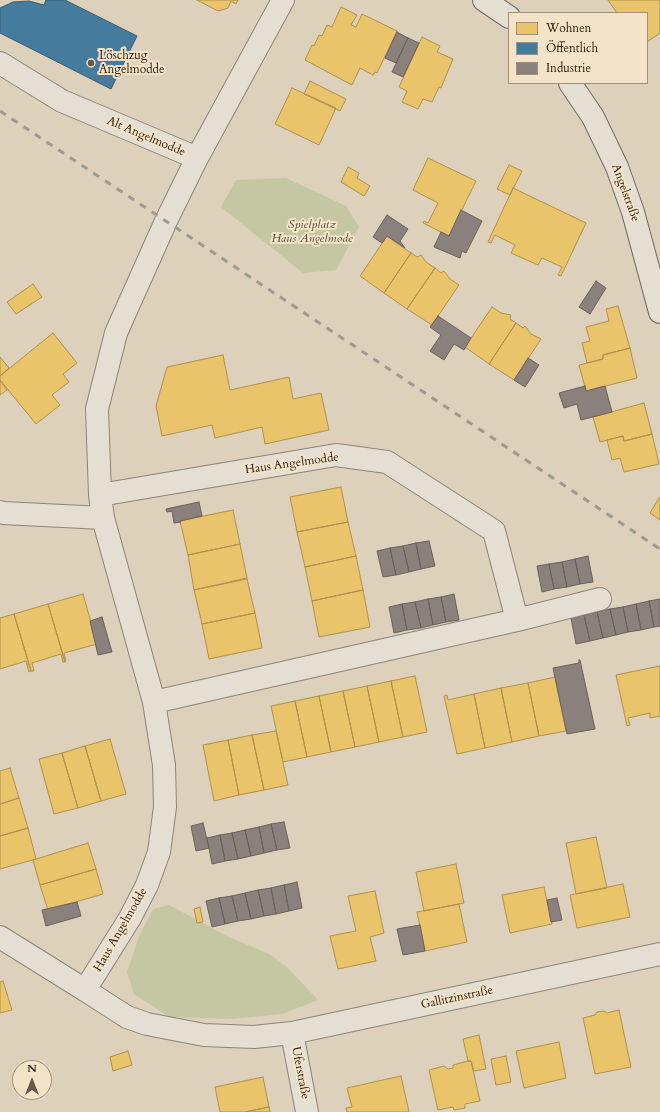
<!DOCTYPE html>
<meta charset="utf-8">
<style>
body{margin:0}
#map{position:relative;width:660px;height:1112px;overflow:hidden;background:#ddd1bb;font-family:Cardo,serif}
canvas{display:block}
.legend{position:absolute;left:508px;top:12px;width:140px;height:72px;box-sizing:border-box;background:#f3e4c9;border:1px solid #a1917c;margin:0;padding:5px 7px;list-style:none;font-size:12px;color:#271509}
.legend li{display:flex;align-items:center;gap:8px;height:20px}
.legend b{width:20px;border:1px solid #a1917c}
.north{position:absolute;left:12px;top:1060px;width:40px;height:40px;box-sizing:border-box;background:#f3e4c9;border:1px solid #a1917c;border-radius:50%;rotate:0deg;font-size:11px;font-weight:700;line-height:16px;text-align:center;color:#271509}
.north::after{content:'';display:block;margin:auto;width:14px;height:18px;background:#675747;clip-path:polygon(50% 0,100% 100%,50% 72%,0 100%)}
</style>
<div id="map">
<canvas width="660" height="1112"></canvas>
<ul class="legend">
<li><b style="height:11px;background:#e9c46a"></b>Wohnen</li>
<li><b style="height:11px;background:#457b9d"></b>Öffentlich</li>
<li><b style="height:11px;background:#8a817c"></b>Industrie</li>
</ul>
<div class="north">N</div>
</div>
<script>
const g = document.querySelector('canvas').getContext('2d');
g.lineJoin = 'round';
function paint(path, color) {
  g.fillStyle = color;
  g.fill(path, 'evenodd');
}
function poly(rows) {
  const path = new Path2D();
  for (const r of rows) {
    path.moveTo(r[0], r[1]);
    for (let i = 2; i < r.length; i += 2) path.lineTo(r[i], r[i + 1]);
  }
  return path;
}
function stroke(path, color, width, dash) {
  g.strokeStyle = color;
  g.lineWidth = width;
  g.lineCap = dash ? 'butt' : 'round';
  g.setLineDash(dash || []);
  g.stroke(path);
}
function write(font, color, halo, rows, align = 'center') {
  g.font = font + ' Cardo,serif';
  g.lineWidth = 4;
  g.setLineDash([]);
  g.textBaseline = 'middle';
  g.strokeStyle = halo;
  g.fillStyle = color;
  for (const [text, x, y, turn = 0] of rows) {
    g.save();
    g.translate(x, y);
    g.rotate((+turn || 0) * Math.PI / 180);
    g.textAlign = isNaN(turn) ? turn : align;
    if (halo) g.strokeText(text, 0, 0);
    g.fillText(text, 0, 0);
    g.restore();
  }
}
const green = poly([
 [286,178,346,206,359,227,336,270,303,273,221,207,236,180],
 [169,905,227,936,269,954,286,966,318,1000,282,1014,232,1019,169,1017,134,994,127,972,139,936,153,909]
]);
const homes = poly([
 [197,0,238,0,236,4,231,1,228,8,218,11,197,0],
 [608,0,660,0,660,33,647,42,647,13,617,13,608,0],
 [341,7,357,15,351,25,356,27,362,14,397,31,377,73,375,72,373,75,360,68,352,85,305,60,312,45,314,46,319,35,322,36,327,25,332,27,341,7],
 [422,37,440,46,437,52,453,59,441,88,439,87,432,102,423,99,418,109,402,102,407,91,399,87,422,37],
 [310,81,346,99,340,111,304,94,310,81],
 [292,88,336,108,319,145,275,124,292,88],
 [428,158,476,181,449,236,423,223,424,221,428,223,438,203,413,190,428,158],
 [509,165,522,171,510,195,497,189,509,165],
 [348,167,359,173,357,178,370,186,364,196,341,182,348,167],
 [513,188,586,223,561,276,558,275,562,267,542,258,538,265,511,253,515,245,495,235,491,243,488,242,513,188],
 [387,236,411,253,384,293,360,276,387,236],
 [411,253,417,257,421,255,426,262,435,268,407,309,384,293,411,253],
 [435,268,441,273,444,271,450,279,459,285,432,325,407,309,435,268],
 [33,284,42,297,16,314,7,302,33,284],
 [618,306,630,348,603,355,603,359,587,363,582,343,590,341,586,327,609,321,606,309,618,306],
 [492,307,501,313,511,315,510,319,516,323,489,364,465,347,492,307],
 [516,323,523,328,525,326,531,334,541,339,514,380,489,364,516,323],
 [53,333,77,363,63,374,69,382,52,395,60,405,36,424,0,380,0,376,53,333],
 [630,348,637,378,586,391,579,365,603,359,603,355,630,348],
 [223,355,230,390,289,377,293,399,321,393,329,430,265,444,262,427,215,438,212,425,162,436,156,406,167,367,223,355],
 [0,357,9,368,0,376,0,357],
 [0,380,7,390,0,395,0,380],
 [644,403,652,434,624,441,623,436,600,442,593,417,644,403],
 [652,434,659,464,624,472,620,458,612,460,607,440,623,436,624,441,652,434],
 [341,487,348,522,297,532,290,497,341,487],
 [659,498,660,498,660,520,650,513,659,498],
 [233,510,240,544,188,555,180,521,233,510],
 [348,522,356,556,305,567,297,532,348,522],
 [240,544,247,578,194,590,188,555,240,544],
 [356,556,363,590,312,601,305,567,356,556],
 [247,579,255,613,202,624,194,590,247,579],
 [363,590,370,627,319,637,312,601,363,590],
 [83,594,97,644,64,653,66,661,65,662,48,604,83,594],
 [48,604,65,662,63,662,61,654,32,663,34,671,31,671,14,614,48,604],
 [255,613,262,648,209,659,202,624,255,613],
 [14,614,31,671,29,672,26,661,0,669,0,618,14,614],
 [660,666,660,716,650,718,650,713,628,718,630,725,627,726,616,675,660,666],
 [415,676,427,732,403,737,391,681,415,676],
 [555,677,566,731,539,736,528,683,555,677],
 [391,681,403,737,379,742,367,686,391,681],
 [528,683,539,736,512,742,501,688,528,683],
 [367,686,379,742,355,747,343,691,367,686],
 [501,688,512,742,485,748,474,694,501,688],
 [343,691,355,747,331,752,319,696,343,691],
 [474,694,485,748,457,754,444,696,447,695,448,700,474,694],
 [319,696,331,752,307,757,295,701,319,696],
 [295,701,307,757,283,762,271,706,295,701],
 [276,731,288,785,264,790,252,735,276,731],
 [252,735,264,790,239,795,228,740,252,735],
 [110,739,126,794,101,801,85,746,110,739],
 [228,740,239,795,214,801,203,745,228,740],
 [85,746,101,801,78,808,62,753,85,746],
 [62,753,78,808,54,814,39,759,62,753],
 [10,768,19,798,0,804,0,771,10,768],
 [19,798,28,828,0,836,0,804,19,798],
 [28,828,36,859,0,869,0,836,28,828],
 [596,837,607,888,576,894,566,843,596,837],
 [88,843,96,869,40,885,33,860,88,843],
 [456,864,464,903,424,911,416,872,456,864],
 [96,869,103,894,48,910,40,885,96,869],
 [623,884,630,917,577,928,570,895,623,884],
 [544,887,552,924,510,933,502,895,544,887],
 [375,891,384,933,370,937,376,961,338,969,330,936,356,931,348,896,375,891],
 [459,904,467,942,425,951,417,912,459,904],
 [200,907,203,922,197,923,194,909,200,907],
 [3,981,12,1010,0,1013,0,982,3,981],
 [619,1010,631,1067,595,1074,583,1018,595,1015,597,1012,604,1011,607,1013,619,1010],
 [479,1035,486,1069,474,1071,471,1061,468,1061,463,1039,479,1035],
 [559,1042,566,1078,524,1088,516,1051,559,1042],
 [128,1051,132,1065,113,1071,110,1057,128,1051],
 [506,1056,511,1082,496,1085,491,1059,506,1056],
 [468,1061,471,1061,480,1101,465,1104,465,1108,454,1110,453,1107,438,1110,429,1070,444,1066,448,1069,453,1068,453,1065,468,1061],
 [401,1076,409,1112,347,1112,346,1108,352,1107,347,1088,401,1076],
 [263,1077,269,1107,245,1112,220,1112,215,1087,263,1077],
 [269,1107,270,1112,245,1112,269,1107]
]);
const public = poly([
 [46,0,65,0,137,36,111,89,0,33,0,8,13,2,29,1,44,5,46,0]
]);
const industry = poly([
 [397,32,408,38,396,63,385,58,397,32],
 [408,38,419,43,403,77,392,72,408,38],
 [461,210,482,221,466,253,462,251,460,258,434,247,441,232,449,236,461,210],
 [387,215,408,229,400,241,405,248,387,236,382,243,373,237,387,215],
 [596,281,606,288,590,314,579,307,596,281],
 [438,316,471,338,464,350,454,344,444,360,430,351,441,335,430,327,438,316],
 [528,358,539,365,525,387,514,380,528,358],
 [585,386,586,391,605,386,612,412,581,420,577,404,564,408,559,393,585,386],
 [199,502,202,516,180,521,181,522,174,523,172,511,167,512,166,509,199,502],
 [429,541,435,566,421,569,416,543,429,541],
 [416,543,421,569,409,572,403,546,416,543],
 [403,546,409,572,396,575,390,548,403,546],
 [390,548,396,575,383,577,377,551,390,548],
 [588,556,593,582,580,584,575,559,588,556],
 [575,559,580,584,567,587,562,562,575,559],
 [562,562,567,587,554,589,549,564,562,562],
 [549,564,554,589,542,592,537,566,549,564],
 [454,594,459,620,446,622,441,597,454,594],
 [441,597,446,622,433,625,428,599,441,597],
 [428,599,433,625,421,628,415,602,428,599],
 [660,599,660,626,654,627,649,601,660,599],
 [649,601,654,627,641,630,636,604,649,601],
 [415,602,421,628,407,630,402,604,415,602],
 [402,604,407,630,394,633,389,607,402,604],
 [636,604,641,630,628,632,623,607,636,604],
 [623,607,628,632,616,635,610,609,623,607],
 [610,609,616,635,603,638,597,612,610,609],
 [597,612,603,638,590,641,584,615,597,612],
 [584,615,590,641,576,644,571,618,584,615],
 [102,617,112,652,98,655,90,621,102,617],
 [579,660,580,660,595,729,567,734,553,668,579,663,579,660],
 [284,822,290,848,277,850,271,824,284,822],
 [203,823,209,848,196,851,191,826,203,823],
 [271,824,277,850,264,853,259,827,271,824],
 [259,827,264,853,251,856,245,830,259,827],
 [245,830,251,856,238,859,232,833,245,830],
 [232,833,238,859,225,861,220,835,232,833],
 [220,835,225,861,212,864,207,838,220,835],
 [297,882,302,908,289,911,284,885,297,882],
 [284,885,289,911,276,914,271,888,284,885],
 [271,888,276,914,264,916,258,890,271,888],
 [258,890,264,916,251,919,245,893,258,890],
 [245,893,251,919,238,921,232,896,245,893],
 [232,896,238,921,225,924,219,898,232,896],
 [219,898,225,924,212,927,206,901,219,898],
 [557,898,562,920,551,922,547,900,557,898],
 [77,902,81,916,46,926,42,910,77,902],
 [420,925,425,951,403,955,397,929,420,925]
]);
const street = poly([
 [0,63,62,101,197,158,283,0],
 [197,158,166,221,116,333,97,409,100,495,103,518,154,702,164,765,165,807,159,852,147,885,130,918,85,990,127,1017,147,1024,204,1035,254,1037,292,1033,660,954],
 [100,495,336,455,387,462,494,531,517,620,154,702],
 [0,512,3,513,103,518],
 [517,620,600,599],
 [0,937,85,990],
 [292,1033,307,1112]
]);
const secondary = poly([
 [484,0,509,17],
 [570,83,593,117,617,167,633,212,660,312]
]);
const rail = poly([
 [0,111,660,549]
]);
const markers = [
 [91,63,4,"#675747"]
];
const poiNames = [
 ["Löschzug",99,56],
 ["Angelmodde",99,70]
];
const streetNames = [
 ["Alt Angelmodde",146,137,23],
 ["Angelstraße",625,193,70],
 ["Haus Angelmodde",292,464,-8],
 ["Haus Angelmodde",121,930,-60],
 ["Gallitzinstraße",457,998,-12],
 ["Uferstraße",300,1073,79]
];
const parkNames = [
 ["Spielplatz",312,225],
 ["Haus Angelmode",312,239]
];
paint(green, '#c5c7a2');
paint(homes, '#e9c46a');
stroke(homes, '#af904d', 1);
paint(public, '#457b9d');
stroke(public, '#3c5c71', 1);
paint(industry, '#8a817c');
stroke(industry, '#6c615a', 1);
stroke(street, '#8d8476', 24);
stroke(secondary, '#736b5f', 24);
stroke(street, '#e4ded3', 22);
stroke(secondary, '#e4ded3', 22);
stroke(rail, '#a09990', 3, [7, 7]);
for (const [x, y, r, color] of markers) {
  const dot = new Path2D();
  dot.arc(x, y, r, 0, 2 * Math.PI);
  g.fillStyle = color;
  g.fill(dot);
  stroke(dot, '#f3e4c9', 1.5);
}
write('12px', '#271509', '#f3e4c9', poiNames, 'left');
write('12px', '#271509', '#f3e4c9', streetNames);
write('italic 12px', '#504831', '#f3e4c9', parkNames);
</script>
